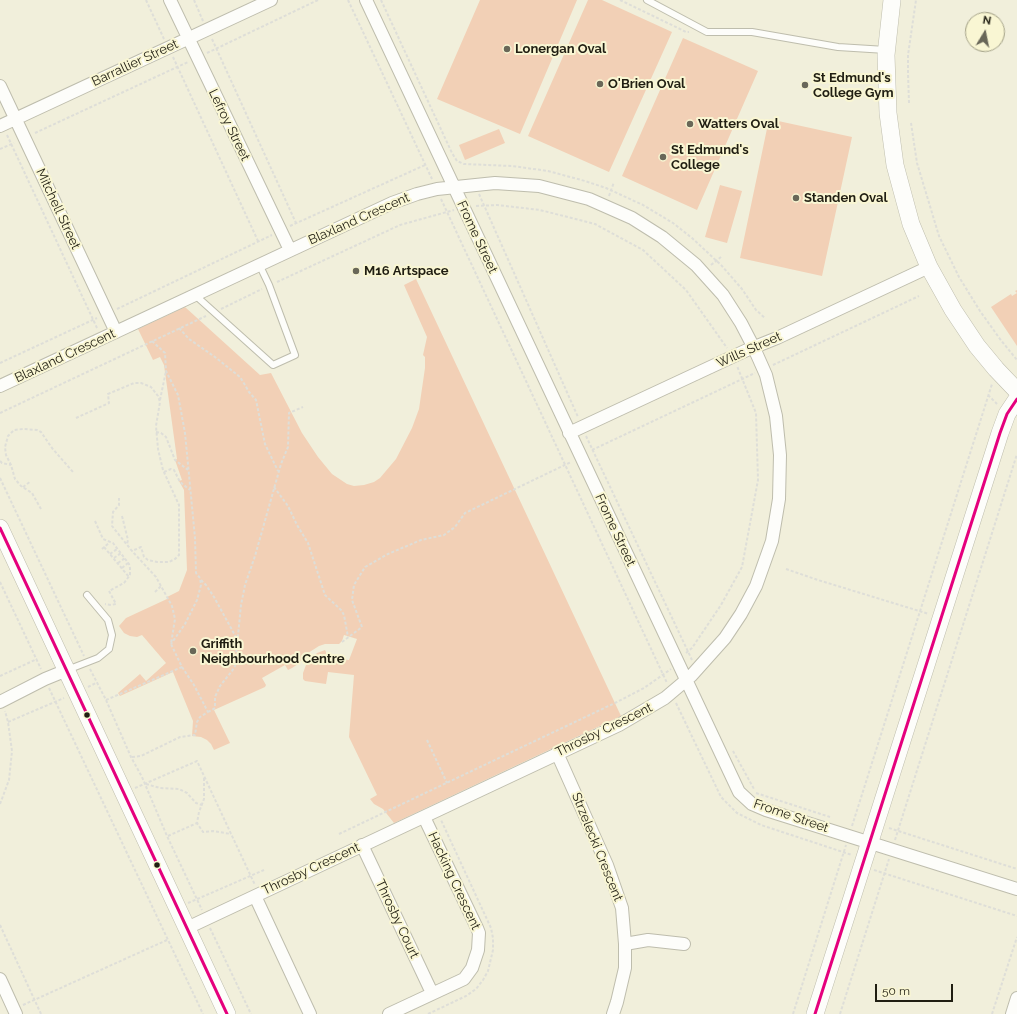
<!DOCTYPE html>
<style>
body{margin:0}
#map{position:relative;width:1017px;height:1014px;overflow:hidden;background:#f1efdb;font-family:Raleway,sans-serif}
canvas{display:block}
.north{position:absolute;left:965px;top:12px;width:40px;height:40px;box-sizing:border-box;background:#f9f6d3;border:1px solid #a2a086;border-radius:50%;rotate:10deg;font-size:11px;font-weight:700;line-height:16px;text-align:center;color:#201e12}
.north::after{content:'';display:block;margin:auto;width:14px;height:18px;background:#696758;clip-path:polygon(50% 0,100% 100%,50% 72%,0 100%)}
.scale{position:absolute;left:875px;top:984px;width:78px;height:18px;box-sizing:border-box;border:2px solid #201e12;border-top:0;padding-left:5px;font-size:12px;line-height:14px;white-space:nowrap;color:#201e12;-webkit-text-stroke:3px #f9f6d3;paint-order:stroke}
</style>
<div id="map">
<canvas width="1017" height="1014"></canvas>
<div class="north">N</div>
<div class="scale">50 m</div>
</div>
<script>
const g = document.querySelector('canvas').getContext('2d');
g.lineJoin = 'round';
function paint(path, color) {
  g.fillStyle = color;
  g.fill(path, 'evenodd');
}
function poly(rows) {
  const path = new Path2D();
  for (const r of rows) {
    path.moveTo(r[0], r[1]);
    for (let i = 2; i < r.length; i += 2) path.lineTo(r[i], r[i + 1]);
  }
  return path;
}
function stroke(path, color, width, dash) {
  g.strokeStyle = color;
  g.lineWidth = width;
  g.lineCap = dash ? 'butt' : 'round';
  g.setLineDash(dash || []);
  g.stroke(path);
}
function write(font, color, halo, rows, align = 'center') {
  g.font = font + ' Raleway,sans-serif';
  g.lineWidth = 4;
  g.setLineDash([]);
  g.textBaseline = 'middle';
  g.strokeStyle = halo;
  g.fillStyle = color;
  for (const [text, x, y, turn = 0] of rows) {
    g.save();
    g.translate(x, y);
    g.rotate((+turn || 0) * Math.PI / 180);
    g.textAlign = isNaN(turn) ? turn : align;
    if (halo) g.strokeText(text, 0, 0);
    g.fillText(text, 0, 0);
    g.restore();
  }
}
const green = poly([
 [480,0,577,0,520,134,437,99],
 [588,0,602,0,672,32,609,172,528,136],
 [683,38,758,71,697,210,622,176],
 [769,119,852,137,822,276,740,258],
 [499,129,505,143,465,160,459,145],
 [720,185,742,191,727,243,705,237],
 [416,279,621,716,394,823,383,809,374,804,370,799,377,795,349,737,354,675,328,672,326,684,305,681,303,679,303,673,306,665,317,653,325,650,326,652,326,657,349,660,357,639,344,635,342,641,339,644,325,644,319,646,308,653,298,664,292,668,288,670,285,665,262,678,266,685,265,687,214,710,230,743,214,750,211,744,207,740,201,737,192,736,193,721,173,672,120,696,118,693,140,674,146,681,166,663,142,635,137,637,130,636,124,633,119,626,126,618,167,599,167,597,179,591,187,570,184,490,179,481,182,480,175,460,177,459,164,365,160,357,153,360,138,329,185,307,260,375,271,373,302,433,318,457,332,474,347,484,354,486,364,485,374,482,380,478,396,459,412,428,419,409,425,368,425,357,423,355,427,337,404,285],
 [1017,290,1017,346,991,307,1011,294,1012,296,1017,293,1015,291]
]);
const path = poly([
 [146,0,164,39],
 [194,0,203,21],
 [348,0,432,179],
 [381,0,452,153,457,161,464,164,512,166,548,171,585,181,606,188,643,205,673,223,692,238,721,265,742,289,756,310,765,318],
 [620,0,678,28,686,32,689,32],
 [212,39,296,223],
 [207,53,318,0],
 [173,57,258,241],
 [909,103,908,73,908,55,916,0],
 [911,123,917,163,939,236,959,277,980,311,1000,339,1017,360],
 [35,133,188,62],
 [7,135,97,328],
 [0,149,14,143],
 [479,194,578,417],
 [609,196,614,182],
 [441,199,667,683],
 [476,206,497,205,540,210,595,224,643,250,686,290,727,348],
 [290,226,425,165],
 [711,265,721,257],
 [277,282,400,225,454,210],
 [117,309,272,235],
 [221,309,262,289],
 [179,328,189,339,215,357,240,377,245,385,249,392,256,400,265,444,278,471],
 [152,341,165,353,166,371,178,395,185,433,195,538,196,573,200,578,201,585,197,600,185,624,171,644],
 [0,363,97,318],
 [773,365,919,296],
 [988,395,997,404],
 [160,400,166,371],
 [0,413,206,316],
 [76,418,109,403,108,394,134,383,141,383,151,387,158,396,160,402,156,426,158,449,163,470,179,505,179,555,175,559,169,562,157,562,148,560,144,557,141,547,132,551],
 [156,432,161,433,166,437,175,460,188,470],
 [586,436,692,660],
 [592,450,755,373],
 [0,461,2,463,11,465],
 [164,472,171,469,174,470,180,482,190,490],
 [0,478,84,656],
 [23,487,31,481],
 [274,487,288,506,297,525,308,543,325,595,341,610,344,615,348,637],
 [41,509,32,493,21,486,15,479,11,465,6,455,5,447,8,436,14,430,23,429,37,430,41,432,52,448,73,472],
 [122,516,128,540,127,544],
 [95,521,103,539,113,543,129,564,130,568,130,575,124,583,109,591,116,604,111,605,105,604],
 [104,547,129,577],
 [102,549,110,542],
 [110,554,117,549],
 [114,558,121,553],
 [118,563,125,558],
 [122,568,128,563],
 [786,569,818,580,929,614],
 [201,580,206,585,214,597,237,639],
 [0,582,41,669],
 [155,592,161,586],
 [342,642,362,627,352,600,354,585,365,567,388,554,421,540,444,535,455,527,465,513,571,462],
 [686,653,692,648,721,605,742,567,758,480,756,413,737,366],
 [90,669,106,700,131,757,142,777,167,836,202,910],
 [0,676,37,659],
 [88,687,96,683],
 [49,688,203,1014],
 [106,700,182,667,171,644,175,619,172,606,156,577,132,551,112,526,113,512,119,505,119,498],
 [676,703,721,797,737,813,761,825,852,855],
 [208,712,215,708,215,697,220,686,232,671,235,666,241,605,245,585,255,556,281,464,288,447,289,413,303,407],
 [8,722,64,698],
 [427,740,447,783],
 [733,751,754,789],
 [132,757,141,756,180,737,195,735,197,722,200,717,208,712,194,685,182,667],
 [204,778,204,799,199,812,197,823,203,832,213,831,231,834],
 [146,784,160,788,179,789,187,793,196,803,202,805],
 [135,788,197,761,255,885],
 [756,793,830,817],
 [0,804,9,780,12,751,8,722,5,711],
 [852,826,992,384],
 [889,828,1017,869],
 [339,834,617,702,644,688,671,669],
 [168,836,197,823],
 [895,840,1017,454],
 [874,870,1017,916],
 [188,903,264,870],
 [0,925,41,1014],
 [210,928,251,1014],
 [23,1005,167,940],
 [428,1014,466,996,476,989,483,980,488,971,493,950,493,938,491,928,441,820],
 [793,1014,846,845],
 [840,1014,889,859],
 [992,1014,1017,937]
]);
const lane = poly([
 [647,0,707,32,752,32,838,47,886,50],
 [195,295,273,365,295,355,269,285,259,264],
 [67,670,98,658,109,649,112,635,108,620,87,595]
]);
const street = poly([
 [170,0,290,250],
 [366,0,739,792,752,804,766,810,1017,889],
 [0,86,116,332],
 [0,126,271,0],
 [0,386,392,203,417,194,437,189,495,183,539,186,589,199,632,218,662,237,696,265,723,295,741,323,754,348,766,375,776,416,780,455,779,499,772,541,756,586,741,614,725,638,691,676,665,698,619,725,187,928],
 [569,433,747,350,777,338,929,267],
 [0,702,45,679,67,670],
 [557,753,607,865,622,908,625,944,625,968,617,1002,613,1014],
 [362,845,432,993],
 [255,896,310,1014],
 [625,944,648,940,684,944],
 [0,979,16,1014],
 [389,1014,464,979,472,968,478,950,479,933,477,928,424,817],
 [1012,1014,1017,998]
]);
const secondary = poly([
 [892,0,886,55,888,113,895,165,911,224,929,267,953,310,977,346,996,369,1017,391],
 [0,528,227,1014],
 [815,1014,1000,433,1007,414,1017,399]
]);
const bus1 = poly([
 [0,528,227,1014],
 [815,1014,1000,433,1007,414,1017,399]
]);
const markers = [
 [507,49,4,"#696758"],
 [600,84,4,"#696758"],
 [805,85,4,"#696758"],
 [690,124,4,"#696758"],
 [663,157,4,"#696758"],
 [796,198,4,"#696758"],
 [356,271,4,"#696758"],
 [193,651,4,"#696758"],
 [87,715,3.5,"#201e12"],
 [157,865,3.5,"#201e12"]
];
const poiNames = [
 ["Lonergan Oval",515,49],
 ["St Edmund's",813,78],
 ["College Gym",813,93],
 ["O'Brien Oval",608,84],
 ["Watters Oval",698,124],
 ["St Edmund's",671,150],
 ["College",671,165],
 ["Standen Oval",804,198],
 ["M16 Artspace",364,271],
 ["Griffith",201,644],
 ["Neighbourhood Centre",201,659]
];
const streetNames = [
 ["Barrallier Street",135,63,-25],
 ["Lefroy Street",229,125,64],
 ["Mitchell Street",58,209,65],
 ["Blaxland Crescent",359,219,-24],
 ["Frome Street",477,237,65],
 ["Wills Street",749,350,-24],
 ["Blaxland Crescent",65,356,-25],
 ["Frome Street",615,530,65],
 ["Throsby Crescent",604,730,-26],
 ["Frome Street",791,816,19],
 ["Strzelecki Crescent",597,847,68],
 ["Throsby Crescent",311,869,-25],
 ["Hacking Crescent",454,881,65],
 ["Throsby Court",397,919,65]
];
paint(green, '#f2d0b6');
stroke(lane, '#bebdad', 8);
stroke(street, '#bebdad', 14);
stroke(secondary, '#bebdad', 18);
stroke(path, '#deded8', 2, [3, 2]);
stroke(lane, '#fdfdfa', 6);
stroke(street, '#fdfdfa', 12);
stroke(secondary, '#fdfdfa', 17);
stroke(bus1, '#e5007d', 3);
for (const [x, y, r, color] of markers) {
  const dot = new Path2D();
  dot.arc(x, y, r, 0, 2 * Math.PI);
  g.fillStyle = color;
  g.fill(dot);
  stroke(dot, '#f9f6d3', 1.5);
}
write('bold 13px', '#201e12', '#f9f6d3', poiNames, 'left');
write('13px', '#201e12', '#f9f6d3', streetNames);
</script>
